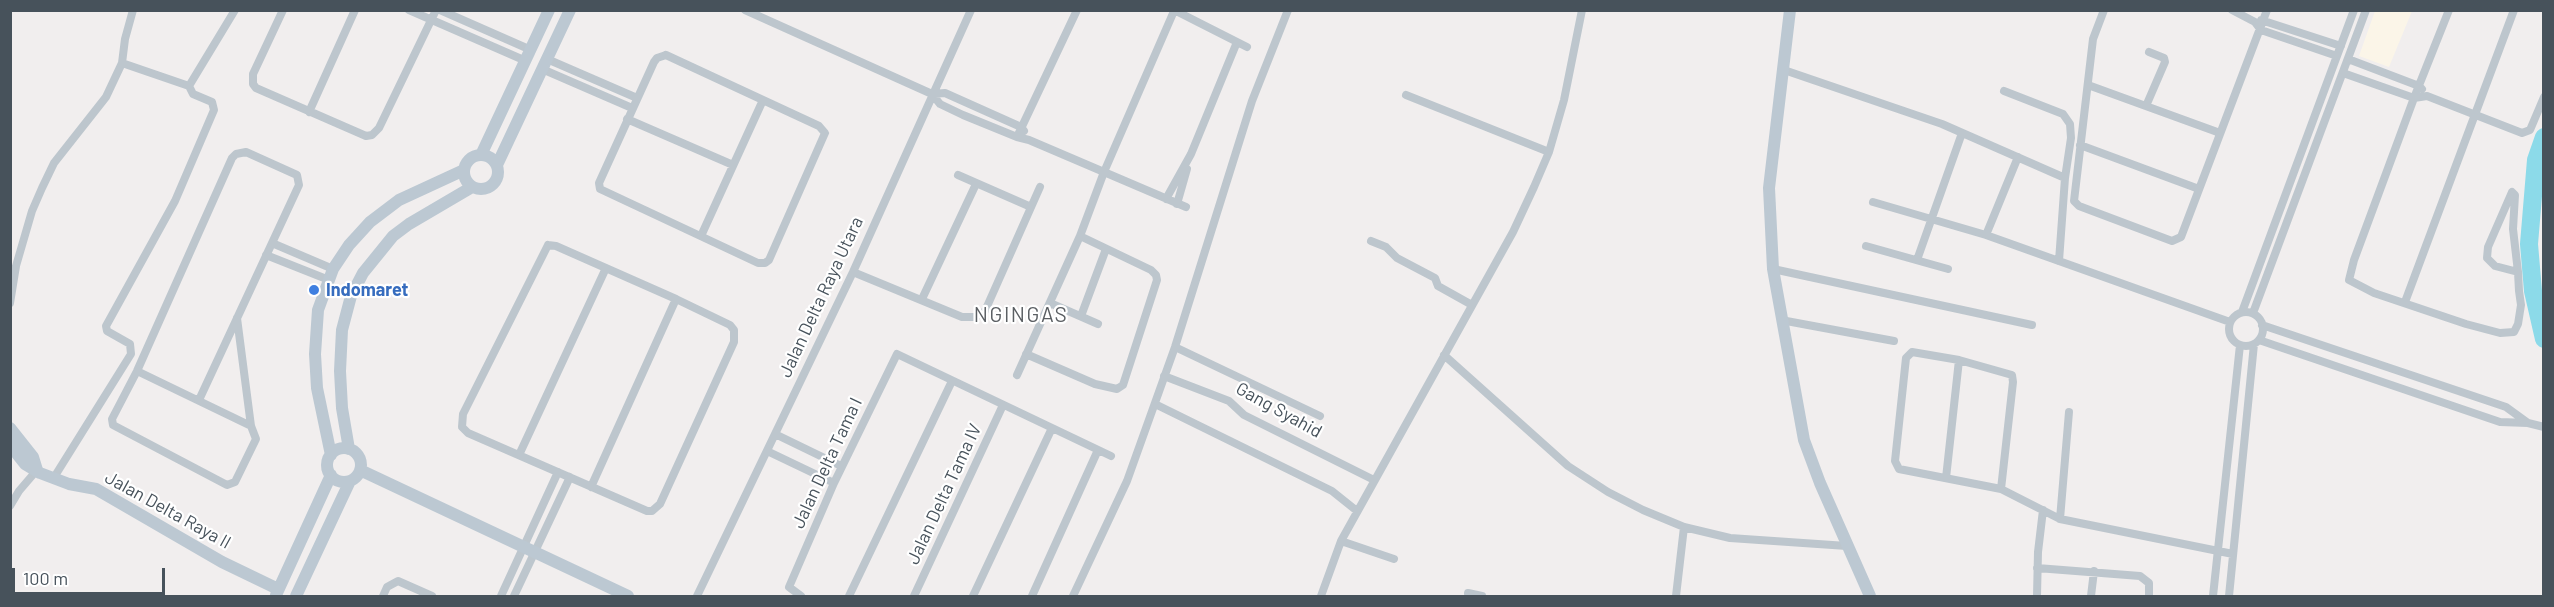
<!DOCTYPE html>
<style>
body{margin:0}
#map{position:relative;width:2554px;height:607px;overflow:hidden;background:#f1eeee;font-family:Barlow,sans-serif}
canvas{display:block}
.frame{position:absolute;inset:0;border:12px solid #47525b;pointer-events:none}
.scale{position:absolute;left:12px;top:568px;width:153px;height:27px;box-sizing:border-box;border:3px solid #47525b;border-top:0;padding-left:8px;font-size:18px;line-height:21px;white-space:nowrap;color:#47525b;-webkit-text-stroke:4px #fff;paint-order:stroke}
</style>
<div id="map">
<canvas width="2554" height="607"></canvas>
<div class="frame"></div>
<div class="scale">100 m</div>
</div>
<script>
const g = document.querySelector('canvas').getContext('2d');
g.lineJoin = 'round';
function paint(path, color) {
  g.fillStyle = color;
  g.fill(path, 'evenodd');
}
function poly(rows) {
  const path = new Path2D();
  for (const r of rows) {
    if (r.length === 3) {
      path.moveTo(r[0] + r[2], r[1]);
      path.arc(r[0], r[1], r[2], 0, 2 * Math.PI);
      continue;
    }
    path.moveTo(r[0], r[1]);
    for (let i = 2; i < r.length; i += 2) path.lineTo(r[i], r[i + 1]);
  }
  return path;
}
function stroke(path, color, width, dash) {
  g.strokeStyle = color;
  g.lineWidth = width;
  g.lineCap = dash ? 'butt' : 'round';
  g.setLineDash(dash || []);
  g.stroke(path);
}
function write(font, color, halo, rows, align = 'center') {
  g.font = font + ' Barlow,sans-serif';
  g.lineWidth = 4.5;
  g.setLineDash([]);
  g.textBaseline = 'middle';
  g.strokeStyle = halo;
  g.fillStyle = color;
  for (const [text, x, y, turn = 0] of rows) {
    g.save();
    g.translate(x, y);
    g.rotate((+turn || 0) * Math.PI / 180);
    g.textAlign = isNaN(turn) ? turn : align;
    if (halo) g.strokeText(text, 0, 0);
    g.fillText(text, 0, 0);
    g.restore();
  }
}
const commercial = poly([
 [2375,11,2412,11,2389,67,2359,56]
]);
const river = poly([
 [2544,137,2536,160,2529,244,2533,291,2544,339]
]);
const street = poly([
 [283,10,253,74,253,84,256,88,366,136,372,135,379,128,436,10],
 [409,10,526,61],
 [440,10,531,50],
 [745,10,932,94,940,104,963,115,1017,137,1029,140,1186,207],
 [1174,10,1247,47],
 [2104,10,2093,39,2074,201,2079,206,2172,241,2181,237,2267,10],
 [2232,10,2255,22,2261,30,2337,56],
 [2449,10,2414,98,2354,260,2349,280,2374,293,2466,324,2500,333,2514,332,2518,324,2521,305,2519,291,2518,272,2513,229,2515,195,2512,192,2488,247,2487,258,2495,266,2518,272],
 [2261,20,2341,46],
 [666,55,819,126,825,133,769,260,765,263,758,263,600,189,599,183,654,62,657,58,666,55],
 [547,59,637,98],
 [2348,59,2419,86,2422,89],
 [122,63,189,86],
 [542,69,632,108],
 [1784,70,1942,124,2065,178],
 [2343,73,2414,98,2427,96,2522,133,2530,130,2544,97],
 [2088,85,2220,133],
 [2004,91,2063,114,2070,124,2071,138,2065,178,2059,261],
 [932,94,945,93,1021,127,1024,131],
 [1406,95,1549,152],
 [2146,106,2165,62,2164,58,2149,52],
 [309,112,355,10],
 [627,119,733,165],
 [1017,137,1077,10],
 [2080,145,2199,189],
 [958,175,1031,207],
 [1166,199,1191,154,1237,42],
 [1873,202,1986,235,2230,322],
 [1177,204,1187,169],
 [1986,235,2018,157],
 [701,236,763,100],
 [1371,241,1386,247,1397,258,1435,278,1438,286,1472,305],
 [272,243,333,269],
 [548,245,556,246,676,299,730,325,734,330,734,342,660,504,652,511,647,511,468,433,462,427,463,414,548,245],
 [1866,246,1948,269],
 [266,255,329,280],
 [1917,260,1962,133],
 [1773,269,2032,325],
 [853,272,962,317,976,317,985,311,1040,187],
 [922,299,976,184],
 [2405,302,2514,10],
 [10,303,16,266,32,211,42,188,54,163,106,97,122,63,125,39,133,10],
 [1050,303,1098,324],
 [2246,329,17],
 [2242,312,2354,10],
 [2253,313,2366,10],
 [1081,316,1106,249],
 [1781,320,1894,341],
 [2262,325,2506,407,2528,423],
 [2259,340,2500,422,2528,423,2544,427],
 [1175,347,1320,416],
 [1026,354,1095,384,1117,389,1123,385,1157,280,1156,275,1151,270,1080,236],
 [1444,355,1568,466,1608,492,1643,510,1684,527,1730,538,1847,546],
 [137,371,251,426],
 [1017,375,1080,236,1104,172,1174,11],
 [1164,376,1229,401,1244,415,1374,480],
 [199,400,299,185,297,175,246,152,236,154,232,158,137,371,112,419,113,425,227,485,235,482,256,439,251,426,237,318],
 [1155,404,1332,491,1357,511],
 [775,434,841,466],
 [767,451,834,483],
 [519,455,606,268],
 [1946,478,1959,360],
 [53,479,131,354,130,344,107,331,106,326,175,201,214,110,212,102,193,94,189,86,235,10],
 [591,487,676,299],
 [2001,489,2013,382,2012,375,1959,360,1912,352,1906,358,1895,461,1899,469,2001,489,2060,519,2233,554],
 [10,506,19,491,37,470],
 [2060,519,2069,412],
 [1341,541,1394,559],
 [2037,568,2140,576,2149,583,2149,596],
 [1468,593,1482,596],
 [383,596,387,587,398,581,432,596],
 [501,596,558,472],
 [514,596,570,477],
 [697,596,853,272,971,10],
 [801,596,789,587,834,483,897,354,1111,456],
 [849,596,952,381],
 [914,596,1003,405],
 [973,596,1052,428],
 [1032,596,1098,450],
 [1073,596,1127,481,1175,347,1252,101,1288,10],
 [1321,596,1341,541,1513,232,1534,187,1549,152,1564,100,1582,10],
 [1676,596,1684,527],
 [2037,596,2038,552,2043,510],
 [2091,596,2094,571],
 [2213,596,2240,345],
 [2229,596,2254,344]
]);
const secondary = poly([
 [1790,10,1769,188,1773,269,1804,440,1820,483,1870,596],
 [481,172,17],
 [481,155,549,10],
 [497,165,570,10],
 [10,428,33,457,37,470],
 [10,445,25,464,40,473,69,484,96,489,222,562,278,589],
 [344,465,17],
 [349,449,342,408,340,371,342,330,351,296,363,273,393,236,409,224,472,187],
 [331,455,317,388,315,354,318,310,333,269,349,245,370,222,399,200,464,170],
 [360,470,628,596],
 [276,595,331,475],
 [296,596,350,481]
]);
const markers = [
 [314,290,6,"#3f7fe0"]
];
const shopNames = [
 ["Indomaret",326,290]
];
const streetNames = [
 ["Jalan Delta Raya Utara",821,297,-65],
 ["Gang Syahid",1279,410,29],
 ["Jalan Delta Tama I",827,463,-65],
 ["Jalan Delta Tama IV",944,494,-65],
 ["Jalan Delta Raya II",168,510,29]
];
const quarterNames = [
 ["NGINGAS",1021,315]
];
paint(commercial, '#fbf5e8');
stroke(river, '#8cdae9', 18);
stroke(street, '#bdc6cd', 8);
stroke(secondary, '#bcc8d2', 12);
for (const [x, y, r, color] of markers) {
  const dot = new Path2D();
  dot.arc(x, y, r, 0, 2 * Math.PI);
  g.fillStyle = color;
  g.fill(dot);
  stroke(dot, '#fff', 2);
}
write('bold 18px', '#366cbe', '#fff', shopNames, 'left');
write('18px', '#47525b', '#fff', streetNames);
g.letterSpacing = '1.5px';
write('21px', '#5b5f63', '#fff', quarterNames);
g.letterSpacing = '0px';
</script>
